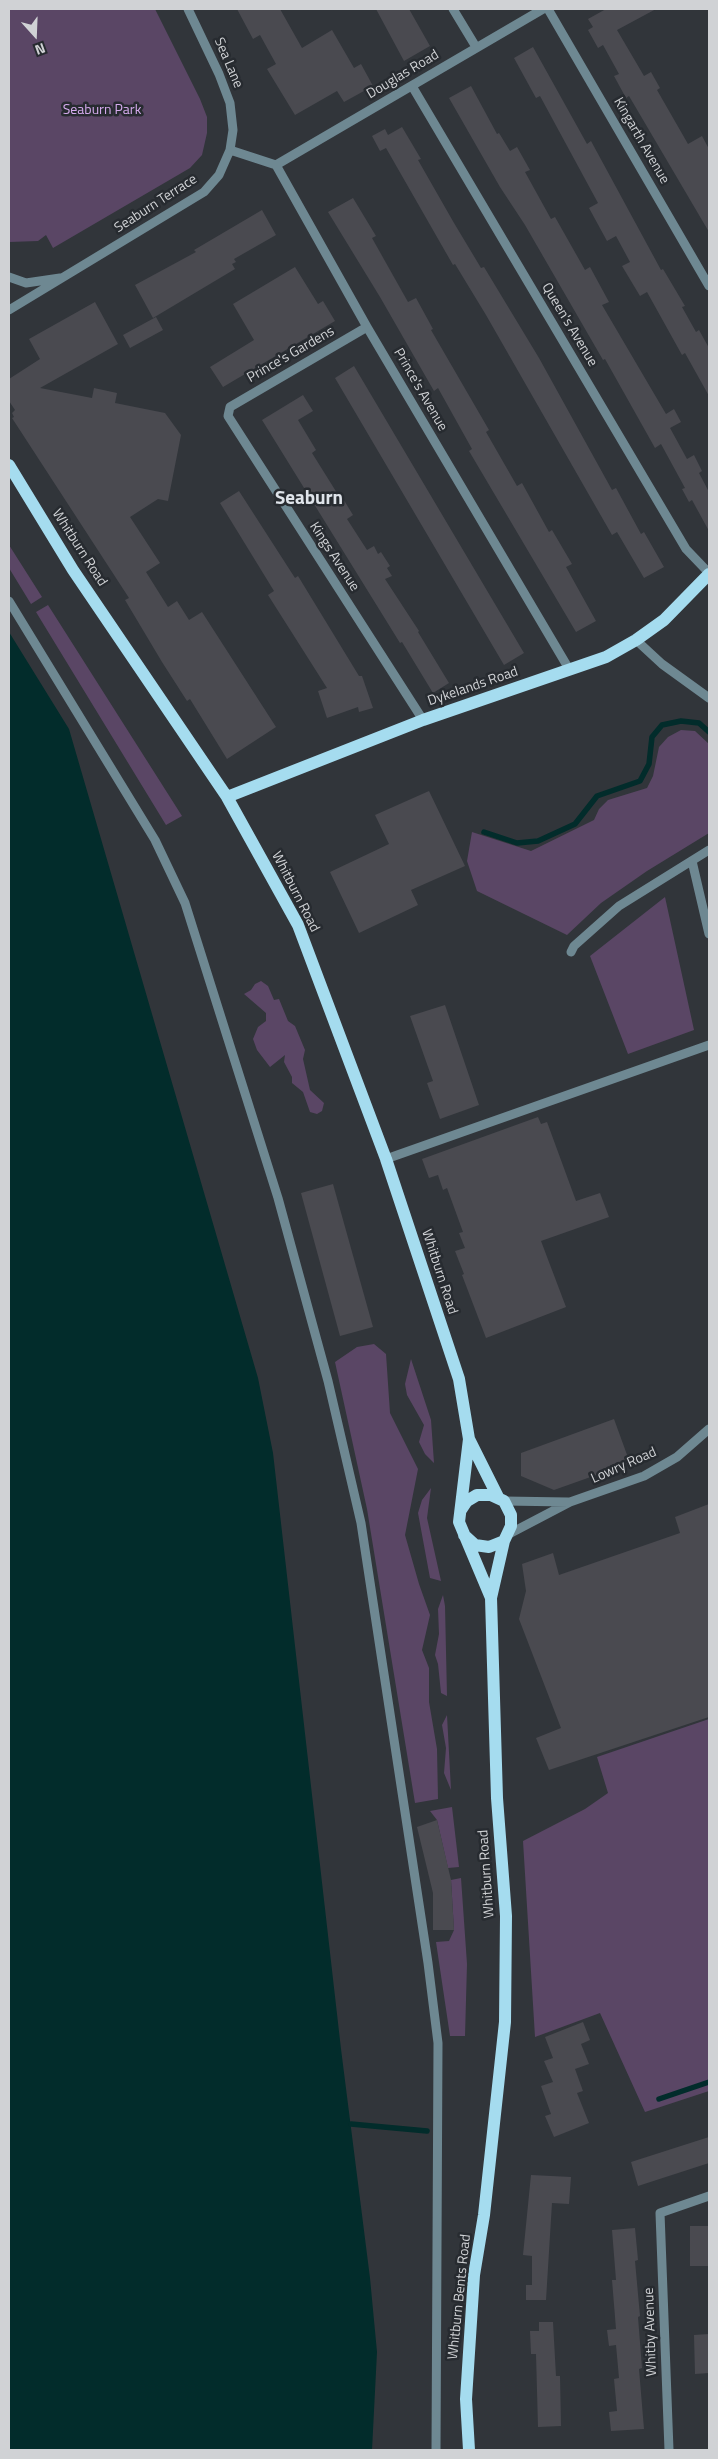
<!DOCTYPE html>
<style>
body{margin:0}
#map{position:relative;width:718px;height:2459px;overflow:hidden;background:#31353a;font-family:"Titillium Web",sans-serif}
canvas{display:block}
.frame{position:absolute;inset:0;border:10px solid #d0d2d5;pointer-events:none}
.north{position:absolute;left:10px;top:10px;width:50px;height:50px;-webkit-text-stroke:4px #272b30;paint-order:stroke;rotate:160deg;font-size:14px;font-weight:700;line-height:20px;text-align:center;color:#d0d2d5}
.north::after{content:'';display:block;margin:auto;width:18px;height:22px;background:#d0d2d5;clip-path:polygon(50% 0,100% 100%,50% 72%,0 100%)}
</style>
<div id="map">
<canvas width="718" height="2459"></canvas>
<div class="frame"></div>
<div class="north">N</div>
</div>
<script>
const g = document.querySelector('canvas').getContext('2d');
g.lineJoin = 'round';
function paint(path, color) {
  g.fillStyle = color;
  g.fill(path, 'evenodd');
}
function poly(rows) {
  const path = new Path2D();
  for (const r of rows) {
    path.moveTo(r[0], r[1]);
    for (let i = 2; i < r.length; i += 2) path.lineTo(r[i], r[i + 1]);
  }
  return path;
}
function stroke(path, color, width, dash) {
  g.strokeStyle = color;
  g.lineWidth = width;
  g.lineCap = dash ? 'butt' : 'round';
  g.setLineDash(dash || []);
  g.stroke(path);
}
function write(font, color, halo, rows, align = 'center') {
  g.font = font + ' "Titillium Web",sans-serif';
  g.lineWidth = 5;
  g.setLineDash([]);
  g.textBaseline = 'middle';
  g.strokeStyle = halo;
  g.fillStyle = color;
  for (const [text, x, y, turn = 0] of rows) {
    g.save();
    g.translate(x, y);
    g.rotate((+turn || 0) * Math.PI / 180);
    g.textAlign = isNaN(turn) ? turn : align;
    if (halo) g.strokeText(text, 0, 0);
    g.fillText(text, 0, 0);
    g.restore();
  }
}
const green = poly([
 [9,9,155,9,200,99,207,117,207,133,202,155,190,168,53,248,46,235,38,241,9,242],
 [9,545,42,597,31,604,9,568],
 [48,605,182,816,166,825,36,612],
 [681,730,695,731,709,744,709,833,647,871,601,903,567,935,477,891,467,861,472,832,531,851,594,820,599,809,608,800,647,788,653,776,659,747,668,737],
 [665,897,694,1030,628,1054,590,956],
 [261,981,268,986,274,1000,279,999,288,1021,295,1026,305,1050,303,1059,310,1090,324,1103,322,1111,317,1114,310,1112,303,1092,292,1083,292,1077,284,1062,285,1055,270,1067,257,1050,253,1039,258,1027,266,1021,266,1013,244,994,251,990,255,984],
 [374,1344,386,1354,390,1413,418,1469,405,1535,419,1584,430,1615,422,1650,429,1668,429,1702,437,1749,438,1799,415,1803,367,1509,335,1362,357,1347],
 [411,1359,431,1420,434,1463,425,1454,419,1442,424,1425,407,1395,405,1384],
 [431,1488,427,1518,441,1581,430,1578,418,1513,422,1500],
 [443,1595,445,1606,447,1696,441,1693,438,1664,435,1655,439,1634,438,1609],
 [447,1715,451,1790,444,1773,446,1748,442,1725],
 [709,1719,709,2091,645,2112,600,2013,535,2037,523,1841,585,1809,608,1793,597,1757],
 [452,1807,459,1867,448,1868,437,1820,430,1811],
 [461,1878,467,1964,465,2036,450,2036,436,1942,449,1941,454,1930,451,1880]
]);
const water = poly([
 [9,632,69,729,258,1378,273,1453,341,2049,370,2278,377,2352,372,2450,9,2450]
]);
const stream = poly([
 [484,832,517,843,538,841,575,824,597,796,640,781,649,764,652,737,662,725,681,721,699,723,709,732],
 [659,2099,709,2082],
 [351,2124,427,2131]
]);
const building = poly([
 [237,9,280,9,302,48,332,30,354,68,361,64,373,86,344,102,337,91,295,115,267,69,276,64,260,35,253,39],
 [376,9,409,9,430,46,404,61],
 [606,9,656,9,617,30,644,76,651,72,660,88,657,90,688,144,702,136,709,149,709,232,629,96,626,98,614,76,619,74,603,45,598,48,588,30,593,27,588,19],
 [533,47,587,144,591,141,661,270,663,269,685,306,682,307,696,332,699,330,709,348,709,396,685,353,682,355,647,292,640,296,622,266,630,262,616,236,607,241,589,208,598,203,540,96,536,98,514,58],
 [471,86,497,134,499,133,510,151,517,147,530,170,525,172,551,219,555,217,585,270,590,267,609,302,602,305,666,414,674,409,681,422,670,428,687,459,694,455,702,471,699,473,709,492,709,531,692,500,689,502,682,489,685,488,661,444,655,448,605,359,603,360,525,225,500,187,449,98],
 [402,127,421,159,418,160,454,223,481,268,484,267,539,358,612,490,616,488,641,534,644,532,664,567,644,578,617,532,612,535,486,315,455,264,453,265,386,148,380,151,372,136,385,129,388,135],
 [353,198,376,236,372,238,408,302,416,298,433,329,431,330,489,430,486,432,517,486,522,483,549,532,552,530,572,564,566,567,596,621,576,632,469,451,472,449,438,388,434,391,380,297,328,212],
 [262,210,276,235,234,259,236,262,232,264,235,269,153,318,135,285,196,252,194,250],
 [295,267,318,304,323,301,335,321,223,387,210,367,254,340,233,304],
 [95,302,118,344,40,388,92,398,94,388,117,393,115,403,165,413,181,435,168,501,158,499,130,517,160,563,146,572,168,607,177,601,189,620,202,612,276,727,227,759,190,699,187,701,162,662,125,600,129,598,12,418,14,417,12,413,15,410,9,401,9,379,40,359,29,339],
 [156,317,163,330,130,348,123,335],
 [354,366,524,653,504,665,335,378],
 [303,395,313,411,298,420,316,450,312,453,337,493,339,492,353,515,347,519,367,550,374,546,378,554,381,552,390,566,387,568,392,576,385,579,419,631,418,632,449,683,433,693,402,642,400,643,262,420],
 [239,491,295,578,298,576,359,676,362,676,373,708,359,712,358,707,327,718,318,691,327,688,268,595,274,591,220,503],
 [429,791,465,866,411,890,418,905,359,933,330,872,389,844,375,815],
 [445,1005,479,1105,440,1119,427,1083,433,1081,410,1016],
 [538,1117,541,1124,547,1122,576,1201,600,1193,609,1217,541,1241,566,1307,486,1338,462,1275,464,1274,455,1251,465,1248,459,1233,463,1232,447,1188,443,1190,438,1175,429,1178,422,1159],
 [333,1184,373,1327,340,1336,301,1193],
 [614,1419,630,1463,554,1490,521,1476,521,1453],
 [709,1504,709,1717,549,1770,536,1738,561,1728,519,1619,526,1591,522,1564,553,1553,559,1575,680,1533,675,1517],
 [437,1820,451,1880,454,1930,433,1930,433,1893,417,1827],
 [583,2022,590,2040,581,2044,589,2064,575,2069,583,2091,577,2093,589,2123,554,2137,545,2116,551,2114,541,2086,553,2082,544,2061,553,2058,545,2037],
 [709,2137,709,2163,638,2186,631,2162],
 [531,2175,571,2177,569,2204,552,2203,546,2300,526,2300,526,2285,532,2285,532,2256,523,2255],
 [690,2226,709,2226,709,2266,690,2266],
 [635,2228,638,2260,635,2261,640,2316,638,2317,642,2368,639,2369,644,2429,611,2431,609,2412,617,2411,614,2379,619,2378,616,2345,609,2346,607,2330,616,2329,612,2280,616,2280,612,2230],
 [539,2322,553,2322,556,2376,560,2376,561,2426,538,2427,536,2354,531,2354,530,2331,539,2331],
 [709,2334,709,2373,695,2374,694,2335]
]);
const minor = poly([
 [453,9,476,47],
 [548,9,709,286],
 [412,86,686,549,709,573],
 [230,150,276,165,367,327,569,669],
 [276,165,543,9],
 [9,277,26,283,60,278],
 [9,310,204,192,219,175,230,150,233,130,230,103,219,74,188,9],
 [367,327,230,407,228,416,423,720],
 [9,601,155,840,185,903,278,1198,328,1381,361,1523,428,1963,438,2043,436,2450],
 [636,640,662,664,709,698],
 [692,861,709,934],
 [571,952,574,946,619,906,709,850],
 [386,1159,709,1045],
 [504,1501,568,1502],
 [507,1535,570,1502,644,1476,677,1457,709,1429],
 [669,2450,660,2213,709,2196]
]);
const major = poly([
 [9,465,73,570,227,797,298,925,386,1159,459,1379,469,1439,459,1522,491,1598],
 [227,797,423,720,606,657,636,640,664,620,709,574],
 [469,1439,498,1497],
 [461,1510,467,1501,477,1495,491,1495,504,1501,511,1515,511,1526,504,1541,491,1598,497,1798,506,1916,505,2022,484,2215,474,2275,466,2399,469,2450],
 [464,1535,475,1545,489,1547,504,1541]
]);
const streetNames = [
 ["Sea Lane",228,63,67],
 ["Douglas Road",403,75,-31],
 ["Kingarth Avenue",641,141,60],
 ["Seaburn Terrace",156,204,-33],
 ["Queen's Avenue",569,325,59],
 ["Prince's Gardens",291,355,-30],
 ["Prince's Avenue",420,390,60],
 ["Whitburn Road",79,548,57],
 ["Kings Avenue",334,557,57],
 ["Dykelands Road",473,687,-19],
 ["Whitburn Road",295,892,63],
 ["Whitburn Road",439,1272,72],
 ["Lowry Road",624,1466,-24],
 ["Whitburn Road",487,1874,-94],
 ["Whitburn Bents Road",460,2297,-84],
 ["Whitby Avenue",651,2332,-92]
];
const parkNames = [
 ["Seaburn Park",102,111]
];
const districtNames = [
 ["Seaburn",309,499]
];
paint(green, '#5a4665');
paint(water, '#022c2b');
stroke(stream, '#022c2b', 5.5);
paint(building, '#4a4a50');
stroke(minor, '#6e8892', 9);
stroke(major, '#a5dcef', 12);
write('14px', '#d0d2d5', '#272b30', streetNames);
write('14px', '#d6abee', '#272b30', parkNames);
write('bold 19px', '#dfe4ea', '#272b30', districtNames);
</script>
